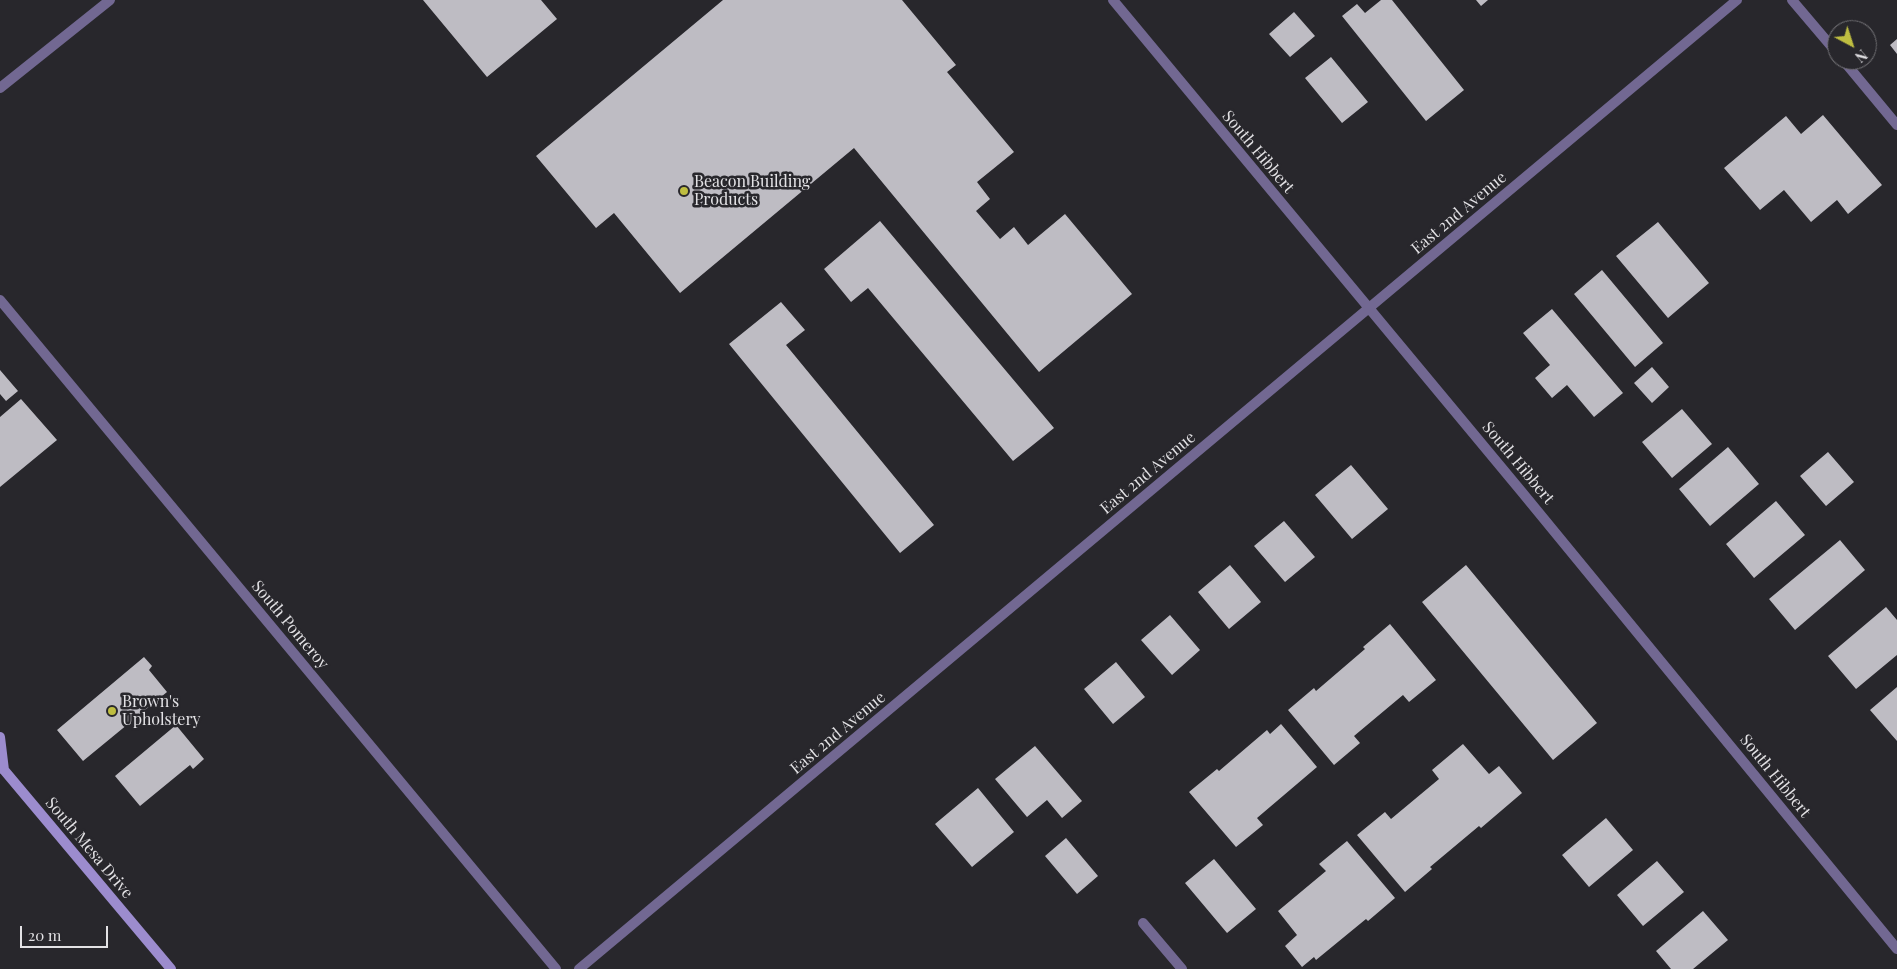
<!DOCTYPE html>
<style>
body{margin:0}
#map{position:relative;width:1897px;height:969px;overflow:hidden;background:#28272c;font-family:"Playfair Display",serif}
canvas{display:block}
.north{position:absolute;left:1827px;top:20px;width:50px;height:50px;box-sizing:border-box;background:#28272c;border:1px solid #737276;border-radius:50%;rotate:140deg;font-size:14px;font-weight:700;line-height:20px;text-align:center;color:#e3e2e5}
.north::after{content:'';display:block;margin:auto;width:18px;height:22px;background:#bfbe41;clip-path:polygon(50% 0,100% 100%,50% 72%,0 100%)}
.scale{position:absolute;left:20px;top:926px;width:88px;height:22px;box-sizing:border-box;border:2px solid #e3e2e5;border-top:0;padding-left:6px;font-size:15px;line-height:18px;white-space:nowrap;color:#e3e2e5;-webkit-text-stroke:4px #28272c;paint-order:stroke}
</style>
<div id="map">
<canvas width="1897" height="969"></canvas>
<div class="north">N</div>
<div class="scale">20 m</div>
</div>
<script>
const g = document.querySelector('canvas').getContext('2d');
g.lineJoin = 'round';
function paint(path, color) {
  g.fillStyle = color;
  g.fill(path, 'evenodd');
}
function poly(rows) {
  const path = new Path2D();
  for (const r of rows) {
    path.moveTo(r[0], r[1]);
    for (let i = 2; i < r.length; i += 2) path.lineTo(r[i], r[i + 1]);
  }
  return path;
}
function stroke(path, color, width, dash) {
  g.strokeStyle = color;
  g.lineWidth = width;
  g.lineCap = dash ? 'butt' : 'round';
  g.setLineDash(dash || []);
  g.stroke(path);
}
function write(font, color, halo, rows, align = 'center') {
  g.font = font + ' "Playfair Display",serif';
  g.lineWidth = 5;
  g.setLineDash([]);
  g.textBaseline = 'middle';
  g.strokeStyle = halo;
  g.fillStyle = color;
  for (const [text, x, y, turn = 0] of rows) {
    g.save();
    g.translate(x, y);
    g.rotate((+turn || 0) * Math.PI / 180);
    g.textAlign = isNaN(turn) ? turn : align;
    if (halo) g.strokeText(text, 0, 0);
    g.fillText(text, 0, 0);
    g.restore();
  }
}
const building = poly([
 [423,0,541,0,557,19,487,77],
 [723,0,902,0,956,65,947,72,1014,152,977,182,990,199,976,211,1000,239,1014,227,1028,245,1065,214,1132,294,1039,372,854,148,680,293,614,213,596,228,536,156],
 [1381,0,1392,0,1464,90,1426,121,1342,16,1357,4,1365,13],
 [1476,0,1488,0,1481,6],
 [1294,12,1315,36,1290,57,1269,34],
 [1897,39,1897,54,1890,45],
 [1331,57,1368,102,1342,123,1305,78],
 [1823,115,1882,185,1848,214,1837,200,1811,222,1784,190,1760,210,1724,168,1786,116,1801,134],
 [880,221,1054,428,1013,461,868,288,851,302,824,269],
 [1658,222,1709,283,1668,318,1616,256],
 [1602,270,1663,343,1635,367,1574,294],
 [781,302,805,330,786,345,934,525,900,553,729,344],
 [1552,309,1623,393,1594,417,1567,385,1552,398,1535,378,1550,365,1523,333],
 [1652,367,1669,387,1652,403,1634,383],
 [0,370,18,391,6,401,0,394],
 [21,399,57,440,0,487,0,417],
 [1682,409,1712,444,1672,478,1642,442],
 [1728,447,1759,484,1710,526,1679,489],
 [1828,452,1854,482,1826,506,1800,476],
 [1351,465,1388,509,1352,539,1315,495],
 [1776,501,1805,535,1754,578,1726,544],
 [1284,521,1315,557,1285,582,1254,546],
 [1840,540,1865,570,1795,630,1769,599],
 [1230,565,1261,602,1229,629,1198,592],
 [1466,565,1597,723,1553,760,1422,602],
 [1886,607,1897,620,1897,655,1856,689,1828,656],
 [1170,615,1200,650,1172,675,1141,640],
 [1390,624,1436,680,1409,702,1403,695,1354,736,1360,743,1334,765,1288,710,1314,688,1316,691,1365,649,1363,647],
 [144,657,152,666,149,670,167,692,83,761,57,730],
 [1116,662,1145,697,1113,724,1084,689],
 [1897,687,1897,741,1870,710],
 [1281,724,1317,767,1257,818,1263,825,1236,847,1189,792,1217,769,1219,771,1267,730,1270,734],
 [176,725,204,759,193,769,190,765,140,806,115,776],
 [1463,744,1489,774,1499,766,1522,793,1481,828,1479,826,1430,867,1432,869,1405,892,1357,835,1385,812,1391,819,1439,779,1432,770],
 [1035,746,1082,801,1062,818,1047,800,1027,817,995,779],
 [978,788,1014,832,972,867,935,824],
 [1606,818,1633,850,1589,887,1562,855],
 [1066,838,1098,876,1077,894,1045,856],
 [1347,841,1395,898,1368,921,1366,919,1316,960,1314,957,1302,967,1285,946,1297,935,1278,911,1326,871,1319,864],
 [1214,859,1256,909,1227,933,1185,883],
 [1657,861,1684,892,1643,926,1617,895],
 [1703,911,1728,940,1693,969,1671,969,1656,951]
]);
const service = poly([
 [1143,923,1182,969]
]);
const minor = poly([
 [1113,0,1521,491,1897,949],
 [1792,0,1837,53],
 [1843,60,1897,125],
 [0,88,110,0],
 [0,300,556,969],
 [579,969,1737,0]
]);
const secondary = poly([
 [0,737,4,770],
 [0,768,4,770,171,969]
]);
const markers = [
 [684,191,5,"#bfbe41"],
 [112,711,5,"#bfbe41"]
];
const streetNames = [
 ["South Hibbert",1258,152,50],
 ["East 2nd Avenue",1459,213,-40],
 ["South Hibbert",1518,463,50],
 ["East 2nd Avenue",1148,473,-40],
 ["South Pomeroy",290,625,50],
 ["East 2nd Avenue",838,733,-40],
 ["South Hibbert",1775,776,51],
 ["South Mesa Drive",89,848,50]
];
const poiNames = [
 ["Beacon Building",694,182],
 ["Products",694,200],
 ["Brown's",122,702],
 ["Upholstery",122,720]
];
paint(building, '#bebcc3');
stroke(service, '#726892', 10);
stroke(minor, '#726892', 10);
stroke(secondary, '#9c8cce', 10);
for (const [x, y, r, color] of markers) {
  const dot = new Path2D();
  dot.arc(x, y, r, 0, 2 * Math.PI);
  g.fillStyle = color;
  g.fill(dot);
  stroke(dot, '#28272c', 2);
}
write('16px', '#e3e2e5', '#28272c', streetNames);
write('16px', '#e3e2e5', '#28272c', poiNames, 'left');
</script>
